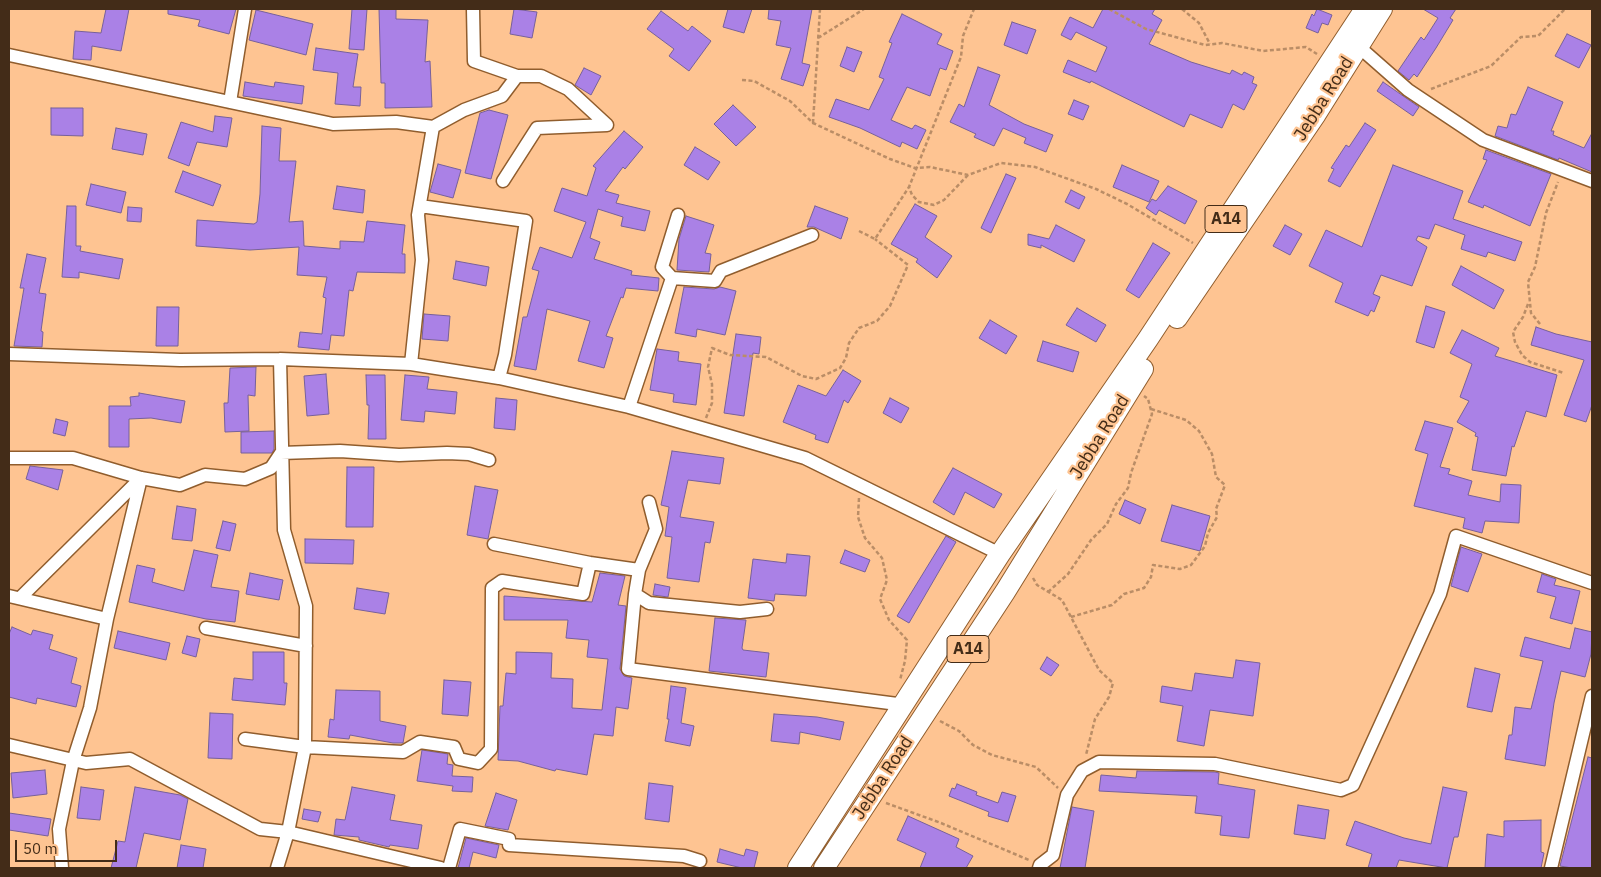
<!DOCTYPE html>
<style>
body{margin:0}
#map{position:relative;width:1601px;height:877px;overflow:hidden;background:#fec492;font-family:"IBM Plex Sans",sans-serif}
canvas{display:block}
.frame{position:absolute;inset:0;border:10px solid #432c18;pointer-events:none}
.scale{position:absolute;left:15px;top:840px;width:102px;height:22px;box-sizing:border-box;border:2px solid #432c18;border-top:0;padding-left:6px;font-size:15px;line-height:18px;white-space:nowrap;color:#432c18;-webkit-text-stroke:4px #fec492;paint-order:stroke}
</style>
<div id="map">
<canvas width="1601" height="877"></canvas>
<div class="frame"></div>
<div class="scale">50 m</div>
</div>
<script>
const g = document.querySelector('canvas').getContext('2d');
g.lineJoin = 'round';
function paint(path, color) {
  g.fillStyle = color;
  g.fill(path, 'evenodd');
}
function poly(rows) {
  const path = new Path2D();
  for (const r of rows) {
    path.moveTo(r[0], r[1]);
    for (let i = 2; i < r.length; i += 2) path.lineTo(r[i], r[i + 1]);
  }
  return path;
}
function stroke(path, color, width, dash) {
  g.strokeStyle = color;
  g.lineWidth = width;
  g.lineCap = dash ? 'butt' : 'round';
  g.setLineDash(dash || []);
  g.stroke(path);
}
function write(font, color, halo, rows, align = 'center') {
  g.font = font + ' "IBM Plex Sans",sans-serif';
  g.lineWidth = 4.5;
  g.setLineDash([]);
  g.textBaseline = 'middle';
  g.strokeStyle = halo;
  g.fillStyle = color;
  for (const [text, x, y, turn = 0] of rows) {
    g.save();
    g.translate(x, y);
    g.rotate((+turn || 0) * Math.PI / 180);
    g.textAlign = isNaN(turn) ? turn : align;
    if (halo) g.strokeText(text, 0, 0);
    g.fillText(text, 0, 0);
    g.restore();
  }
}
const building = poly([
 [106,9,129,9,121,51,92,46,91,60,73,59,75,31,101,33,106,9],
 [168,9,236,9,229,34,198,26,200,20,168,14,168,9],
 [352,9,367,9,364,50,349,49,352,9],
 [379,9,396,9,396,19,428,20,425,62,430,61,432,107,385,108,385,83,381,83,379,9],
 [514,9,537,12,532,38,510,34,514,9],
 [728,9,752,9,744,33,723,27,728,9],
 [769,9,812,9,802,63,810,65,803,86,781,79,791,48,776,45,781,21,768,19,769,9],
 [1103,9,1155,9,1152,14,1162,20,1149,44,1191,62,1230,74,1232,70,1242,75,1244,72,1254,77,1252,83,1257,85,1244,110,1233,104,1222,128,1190,114,1184,127,1091,81,1090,83,1063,72,1068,60,1096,72,1107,47,1076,32,1071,40,1061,35,1070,17,1093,28,1103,9],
 [1317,9,1332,15,1328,25,1322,23,1318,33,1306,28,1312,14,1314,16,1317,9],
 [1423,9,1456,9,1450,18,1453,20,1436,48,1417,77,1414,74,1409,80,1398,71,1421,37,1424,40,1438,18,1423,9],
 [256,10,313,24,306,55,249,40,256,10],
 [661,11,688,31,692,26,711,41,689,71,669,56,674,49,647,29,661,11],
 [902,14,942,34,937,44,953,51,946,70,940,68,930,96,907,87,891,120,912,129,915,125,926,130,917,149,902,142,900,147,860,128,829,117,836,99,869,110,884,79,879,77,892,43,889,42,902,14],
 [1012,22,1036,30,1027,54,1004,45,1012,22],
 [1567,34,1591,45,1579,68,1555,56,1567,34],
 [847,47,862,52,854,72,840,66,847,47],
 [316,48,358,54,353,87,361,87,360,106,335,104,338,73,313,70,316,48],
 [978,67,1000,75,989,105,1024,124,1053,135,1046,152,1024,143,1026,138,1003,128,994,146,974,137,976,134,950,122,959,104,964,107,978,67],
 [584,68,601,76,591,95,575,85,584,68],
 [245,82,274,87,275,82,304,86,302,104,243,96,245,82],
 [1383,82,1419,107,1413,116,1377,91,1383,82],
 [1528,87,1563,102,1551,131,1554,131,1553,135,1584,148,1592,133,1592,172,1559,158,1558,160,1495,136,1498,126,1507,128,1511,114,1516,115,1528,87],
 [1074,100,1089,106,1083,120,1068,114,1074,100],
 [733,105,756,127,736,146,714,124,733,105],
 [51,108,83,108,83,136,51,135,51,108],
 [489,110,508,115,491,179,465,173,480,113,489,110],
 [215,116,232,118,227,147,197,142,189,166,168,158,181,122,213,132,215,116],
 [1365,123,1376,130,1340,187,1328,181,1334,169,1331,168,1346,145,1349,147,1365,123],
 [262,126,281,128,279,161,296,161,289,222,303,221,304,246,340,249,340,241,364,242,367,221,405,225,402,254,405,254,405,273,357,272,353,291,349,290,344,336,331,335,329,350,298,347,300,332,322,334,326,298,323,297,327,277,297,275,299,247,250,250,196,246,197,220,254,224,257,222,260,194,262,126],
 [116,128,147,134,143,155,112,149,116,128],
 [624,131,643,147,625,169,623,167,605,191,619,195,616,203,650,211,645,231,621,226,623,217,598,209,590,238,600,242,594,259,632,271,631,275,659,278,658,291,626,288,623,298,621,297,606,336,613,338,604,368,578,361,590,321,547,309,536,370,514,366,523,317,527,317,539,271,532,269,540,247,572,258,586,222,554,211,562,188,587,196,596,168,593,166,624,131],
 [695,147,720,162,708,180,684,165,695,147],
 [1486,150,1551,174,1530,226,1484,205,1483,208,1468,202,1487,160,1483,159,1486,150],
 [438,164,461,170,453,198,430,192,438,164],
 [1122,165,1159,181,1149,202,1113,187,1122,165],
 [1393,165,1463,191,1453,219,1522,242,1515,261,1488,252,1486,257,1461,249,1465,235,1435,224,1429,239,1418,236,1416,240,1427,247,1412,286,1381,275,1373,294,1380,297,1374,312,1371,310,1368,316,1335,302,1343,283,1309,266,1326,230,1362,247,1393,165],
 [183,171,221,185,213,206,175,192,183,171],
 [1006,174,1016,178,991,233,981,228,1006,174],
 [91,184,126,192,121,213,86,205,91,184],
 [337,186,365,190,363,213,333,209,337,186],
 [1168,186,1197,201,1185,224,1159,210,1156,215,1146,208,1152,199,1156,201,1168,186],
 [1071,190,1085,197,1079,209,1065,202,1071,190],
 [915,204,937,216,925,237,952,256,937,278,916,262,918,259,891,244,915,204],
 [67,206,76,206,76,246,81,246,80,251,123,259,119,279,79,272,79,278,62,277,67,206],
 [815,206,848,218,841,239,814,227,807,227,815,206],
 [128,207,142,208,141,222,127,221,128,207],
 [686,216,714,225,705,253,711,254,709,272,677,270,679,239,686,216],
 [1056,225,1085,240,1074,262,1041,245,1041,248,1028,245,1028,234,1049,239,1056,225],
 [1285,225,1302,234,1290,255,1273,246,1285,225],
 [1153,243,1170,253,1139,298,1126,290,1153,243],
 [27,254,46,258,39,293,46,294,41,331,43,332,42,347,14,346,24,288,20,288,27,254],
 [456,261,489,267,486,286,453,279,456,261],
 [1461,266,1504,290,1494,309,1452,285,1461,266],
 [684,287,714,289,720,287,736,291,725,335,697,329,696,337,675,333,684,287],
 [1426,306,1445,312,1434,348,1416,342,1426,306],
 [157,307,179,307,178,346,156,346,157,307],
 [1077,308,1106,325,1096,342,1066,325,1077,308],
 [424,314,450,316,448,341,422,339,424,314],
 [990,320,1017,336,1006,354,979,338,990,320],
 [1536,327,1556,334,1592,342,1592,405,1586,422,1564,415,1584,360,1531,345,1536,327],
 [1462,330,1499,348,1495,356,1557,375,1546,417,1526,411,1514,447,1512,446,1506,476,1472,470,1478,437,1475,436,1476,433,1457,422,1469,401,1460,397,1472,364,1450,353,1462,330],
 [736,334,761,337,759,354,753,353,744,416,724,413,736,334],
 [1043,341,1079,352,1073,372,1037,361,1043,341],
 [657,349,679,352,678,361,701,364,696,405,673,402,674,394,650,390,657,349],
 [256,367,255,396,248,395,249,431,225,432,224,403,228,403,230,368,256,367],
 [843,370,861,381,848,403,844,400,828,443,815,439,816,435,783,422,798,385,826,396,843,370],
 [326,374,329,414,307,416,304,376,326,374],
 [366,375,385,375,386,439,368,439,369,405,367,405,366,375],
 [405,375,429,377,427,389,457,392,455,414,425,411,424,422,401,420,405,375],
 [139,393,185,401,181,423,151,418,129,419,129,447,109,447,109,406,131,406,130,397,139,396,139,393],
 [496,398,517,400,515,430,494,428,496,398],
 [890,398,909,408,901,423,883,413,890,398],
 [56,419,68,422,65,436,53,433,56,419],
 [1425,421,1453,428,1440,467,1450,469,1448,474,1472,481,1468,495,1500,502,1501,484,1521,485,1519,523,1485,521,1482,533,1463,528,1465,518,1414,506,1428,454,1415,450,1425,421],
 [274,431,274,449,272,453,241,453,241,432,274,431],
 [672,451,724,458,720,484,688,480,680,517,714,522,710,543,705,542,699,582,667,578,672,537,665,536,669,507,661,505,672,451],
 [30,466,63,470,58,490,26,479,30,466],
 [347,467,374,467,373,527,346,527,347,467],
 [953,468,1002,494,994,508,965,492,954,515,933,502,953,468],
 [475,486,498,490,488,539,467,535,475,486],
 [1125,500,1146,509,1140,524,1119,514,1125,500],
 [1172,505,1210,516,1200,551,1161,541,1172,505],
 [177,506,196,509,192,541,172,539,177,506],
 [223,521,236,524,230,551,216,548,223,521],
 [946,536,956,542,909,623,897,616,946,536],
 [305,539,354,540,353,564,305,563,305,539],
 [1461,547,1482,554,1468,592,1451,586,1461,547],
 [194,550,218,555,211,587,239,591,235,622,206,619,129,602,137,565,155,569,152,582,184,591,194,550],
 [845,550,870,560,865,572,840,563,845,550],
 [787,554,810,556,806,596,775,594,774,601,748,598,753,559,786,563,787,554],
 [250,573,283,580,279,600,246,594,250,573],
 [600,573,625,576,618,605,626,606,620,669,624,676,632,678,628,709,616,707,613,736,594,734,587,775,556,769,555,771,518,761,498,760,500,706,503,706,506,673,516,674,516,652,552,653,551,678,573,679,572,708,602,710,608,659,587,657,589,640,566,638,568,620,504,620,504,596,592,602,600,573],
 [1542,574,1556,579,1554,585,1580,591,1572,624,1550,618,1556,597,1537,592,1542,574],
 [655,584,670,587,668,597,653,595,655,584],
 [357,588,389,593,385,614,354,609,357,588],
 [715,618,746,620,742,648,743,650,769,653,766,677,709,671,715,618],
 [12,627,31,635,33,630,53,635,49,649,77,658,71,683,81,686,76,707,37,698,36,704,9,697,9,634,12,627],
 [1575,628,1592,632,1591,654,1585,677,1561,671,1554,703,1545,766,1505,759,1509,735,1512,735,1515,707,1531,709,1543,661,1520,656,1525,637,1570,649,1575,628],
 [118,631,170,643,166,660,114,648,118,631],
 [187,636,200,639,196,657,182,653,187,636],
 [253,652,284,652,284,683,287,683,285,705,232,700,234,678,253,680,253,652],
 [1047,657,1059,665,1051,676,1040,669,1047,657],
 [1236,660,1260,663,1253,716,1210,710,1204,746,1177,741,1183,706,1160,702,1162,686,1192,691,1195,673,1233,678,1236,660],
 [1475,668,1500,674,1492,712,1467,707,1475,668],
 [444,680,471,682,468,716,442,714,444,680],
 [671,686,686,688,681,723,694,726,690,746,665,741,669,719,667,719,671,686],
 [336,690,380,691,380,721,406,726,403,743,393,743,350,735,349,739,328,737,330,719,334,720,336,690],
 [210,713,233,714,232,759,208,758,210,713],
 [774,714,817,717,844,722,840,740,800,732,799,744,771,741,774,714],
 [422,750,448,754,447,764,453,765,452,776,473,777,472,792,452,791,453,786,417,781,422,750],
 [1588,757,1592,758,1592,868,1572,868,1560,866,1588,757],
 [45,770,47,794,13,798,11,773,45,770],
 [1137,771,1215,772,1219,773,1218,784,1255,790,1249,838,1220,835,1222,816,1195,813,1197,796,1099,791,1101,775,1136,778,1137,771],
 [649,783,673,786,669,822,645,819,649,783],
 [957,784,977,792,976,795,998,803,1002,792,1016,796,1008,822,988,816,989,812,949,796,952,788,955,789,957,784],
 [81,787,104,790,100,820,77,818,81,787],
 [135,787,180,795,188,799,180,840,144,833,136,868,111,868,118,841,125,842,135,787],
 [352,787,395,795,390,820,422,825,418,849,390,845,389,847,359,840,359,837,334,835,336,819,345,820,352,787],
 [1443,787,1467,792,1458,837,1454,837,1447,868,1399,860,1396,868,1368,868,1372,854,1346,845,1355,821,1404,838,1431,844,1443,787],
 [496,793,517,800,508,830,485,826,496,793],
 [1298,805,1329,810,1325,839,1294,834,1298,805],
 [1072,807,1094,811,1085,868,1060,868,1072,807],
 [304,809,321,812,318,822,302,819,304,809],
 [9,813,51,819,48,836,9,830,9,813],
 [908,816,959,839,956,847,973,856,966,868,920,868,926,853,897,840,908,816],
 [1541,820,1541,852,1544,853,1541,868,1485,868,1487,834,1504,837,1504,821,1541,820],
 [466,838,499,845,496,858,473,852,469,868,458,868,466,838],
 [181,845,206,849,203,868,177,868,181,845],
 [720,849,744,856,746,849,758,852,754,868,742,868,717,862,720,849]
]);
const path = poly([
 [1109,9,1146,29,1205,45,1222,43,1263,51,1306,47,1317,54],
 [1182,9,1199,23,1210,44],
 [818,38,864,9],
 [742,80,754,81,790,101,813,123,890,159,915,168,930,167,968,175,1001,163,1035,167,1096,189,1127,204,1193,243],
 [1431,89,1491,66,1521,37,1538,36,1565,9],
 [813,123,820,9],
 [968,175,944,200,934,205,919,202,912,195,909,187,961,57,963,36,974,9],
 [859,231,875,239,909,187],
 [1528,304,1523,317,1513,332,1515,342,1522,355,1530,362,1564,373],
 [1540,324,1531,313,1528,282,1535,267,1546,213,1558,182],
 [706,418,712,403,712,384,708,367,712,348,730,355,766,357,802,376,816,379,840,368,846,358,849,343,859,328,877,321,890,306,908,265,875,239],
 [859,498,858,517,865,538,882,558,887,580,880,599,889,620,907,640,905,661,900,680],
 [1033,578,1037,585,1062,600,1099,670,1113,683,1109,697,1095,719,1086,755],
 [1048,592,1068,574,1091,540,1107,524,1116,504,1128,488,1131,473,1152,414,1148,399,1144,396],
 [1071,617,1112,605,1124,594,1144,588,1151,577,1153,565,1180,569,1191,565,1205,546,1208,533,1217,517,1216,509,1225,485,1216,477,1212,454,1199,431,1186,420,1151,409],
 [940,721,959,731,973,745,992,755,1036,767,1058,788],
 [886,803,941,823,1029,860]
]);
const minor = poly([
 [473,9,474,61,517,76],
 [1358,46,1408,90,1483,140,1592,181],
 [9,55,333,124,396,122,433,127,418,215,422,260,411,364],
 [230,102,245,9],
 [433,127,464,110,502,96,517,76,541,76,568,89,607,125,537,128,503,181],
 [420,206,526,221,505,355,499,378],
 [672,278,715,281,721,271,812,235],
 [9,354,180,360,280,359,411,364,499,378,629,407,805,458,1000,554],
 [629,407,672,278,662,267,678,215],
 [9,458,73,458,141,478,180,485,205,475,245,479,271,468,281,453,340,451,399,455,447,453,469,454,489,460],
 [590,563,639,570,656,529,649,502],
 [639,570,635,594,649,603,740,612,767,609],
 [635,594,628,669,905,705],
 [9,596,107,619],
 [20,598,141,478],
 [206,628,306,646],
 [245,739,305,747,306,606,284,530,280,359],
 [9,745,86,763,130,759,260,829,288,832,441,868],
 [62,868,59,829,73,761,90,708,107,619,141,478],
 [277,868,288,832,305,747,403,752,420,742,454,747,459,759,478,763,491,749,492,588,502,581,583,594,590,563,494,544],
 [449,868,460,829,509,839,509,845,684,856,700,861],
 [1039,868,1040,865,1053,855,1067,795,1082,771,1099,762,1215,764,1341,790,1353,785,1440,594,1456,536,1592,583],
 [1551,868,1592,696]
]);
const trunk = poly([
 [1177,318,1316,114,1382,9],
 [798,868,1000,554,1148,339,1365,9],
 [824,868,1005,592,1143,369]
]);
const shields = [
 [1226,219,42],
 [968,649,42]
];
const shieldNames = [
 ["A14",1226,219],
 ["A14",968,649]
];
const streetNames = [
 ["Jebba Road",1324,99,-58],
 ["Jebba Road",1100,437,-58],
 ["Jebba Road",883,778,-57]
];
paint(building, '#aa81e6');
stroke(building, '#77609a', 1);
stroke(minor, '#905d2d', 15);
stroke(trunk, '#905d2d', 22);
stroke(path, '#ba8d66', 2.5, [4, 2.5]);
stroke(minor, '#fff', 12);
stroke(trunk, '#fff', 20);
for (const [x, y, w] of shields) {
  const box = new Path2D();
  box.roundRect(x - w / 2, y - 13.5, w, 27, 4);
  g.fillStyle = '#fec492';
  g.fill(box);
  stroke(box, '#432c18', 1);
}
write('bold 16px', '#432c18', null, shieldNames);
write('18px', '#432c18', '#fec492', streetNames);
</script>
